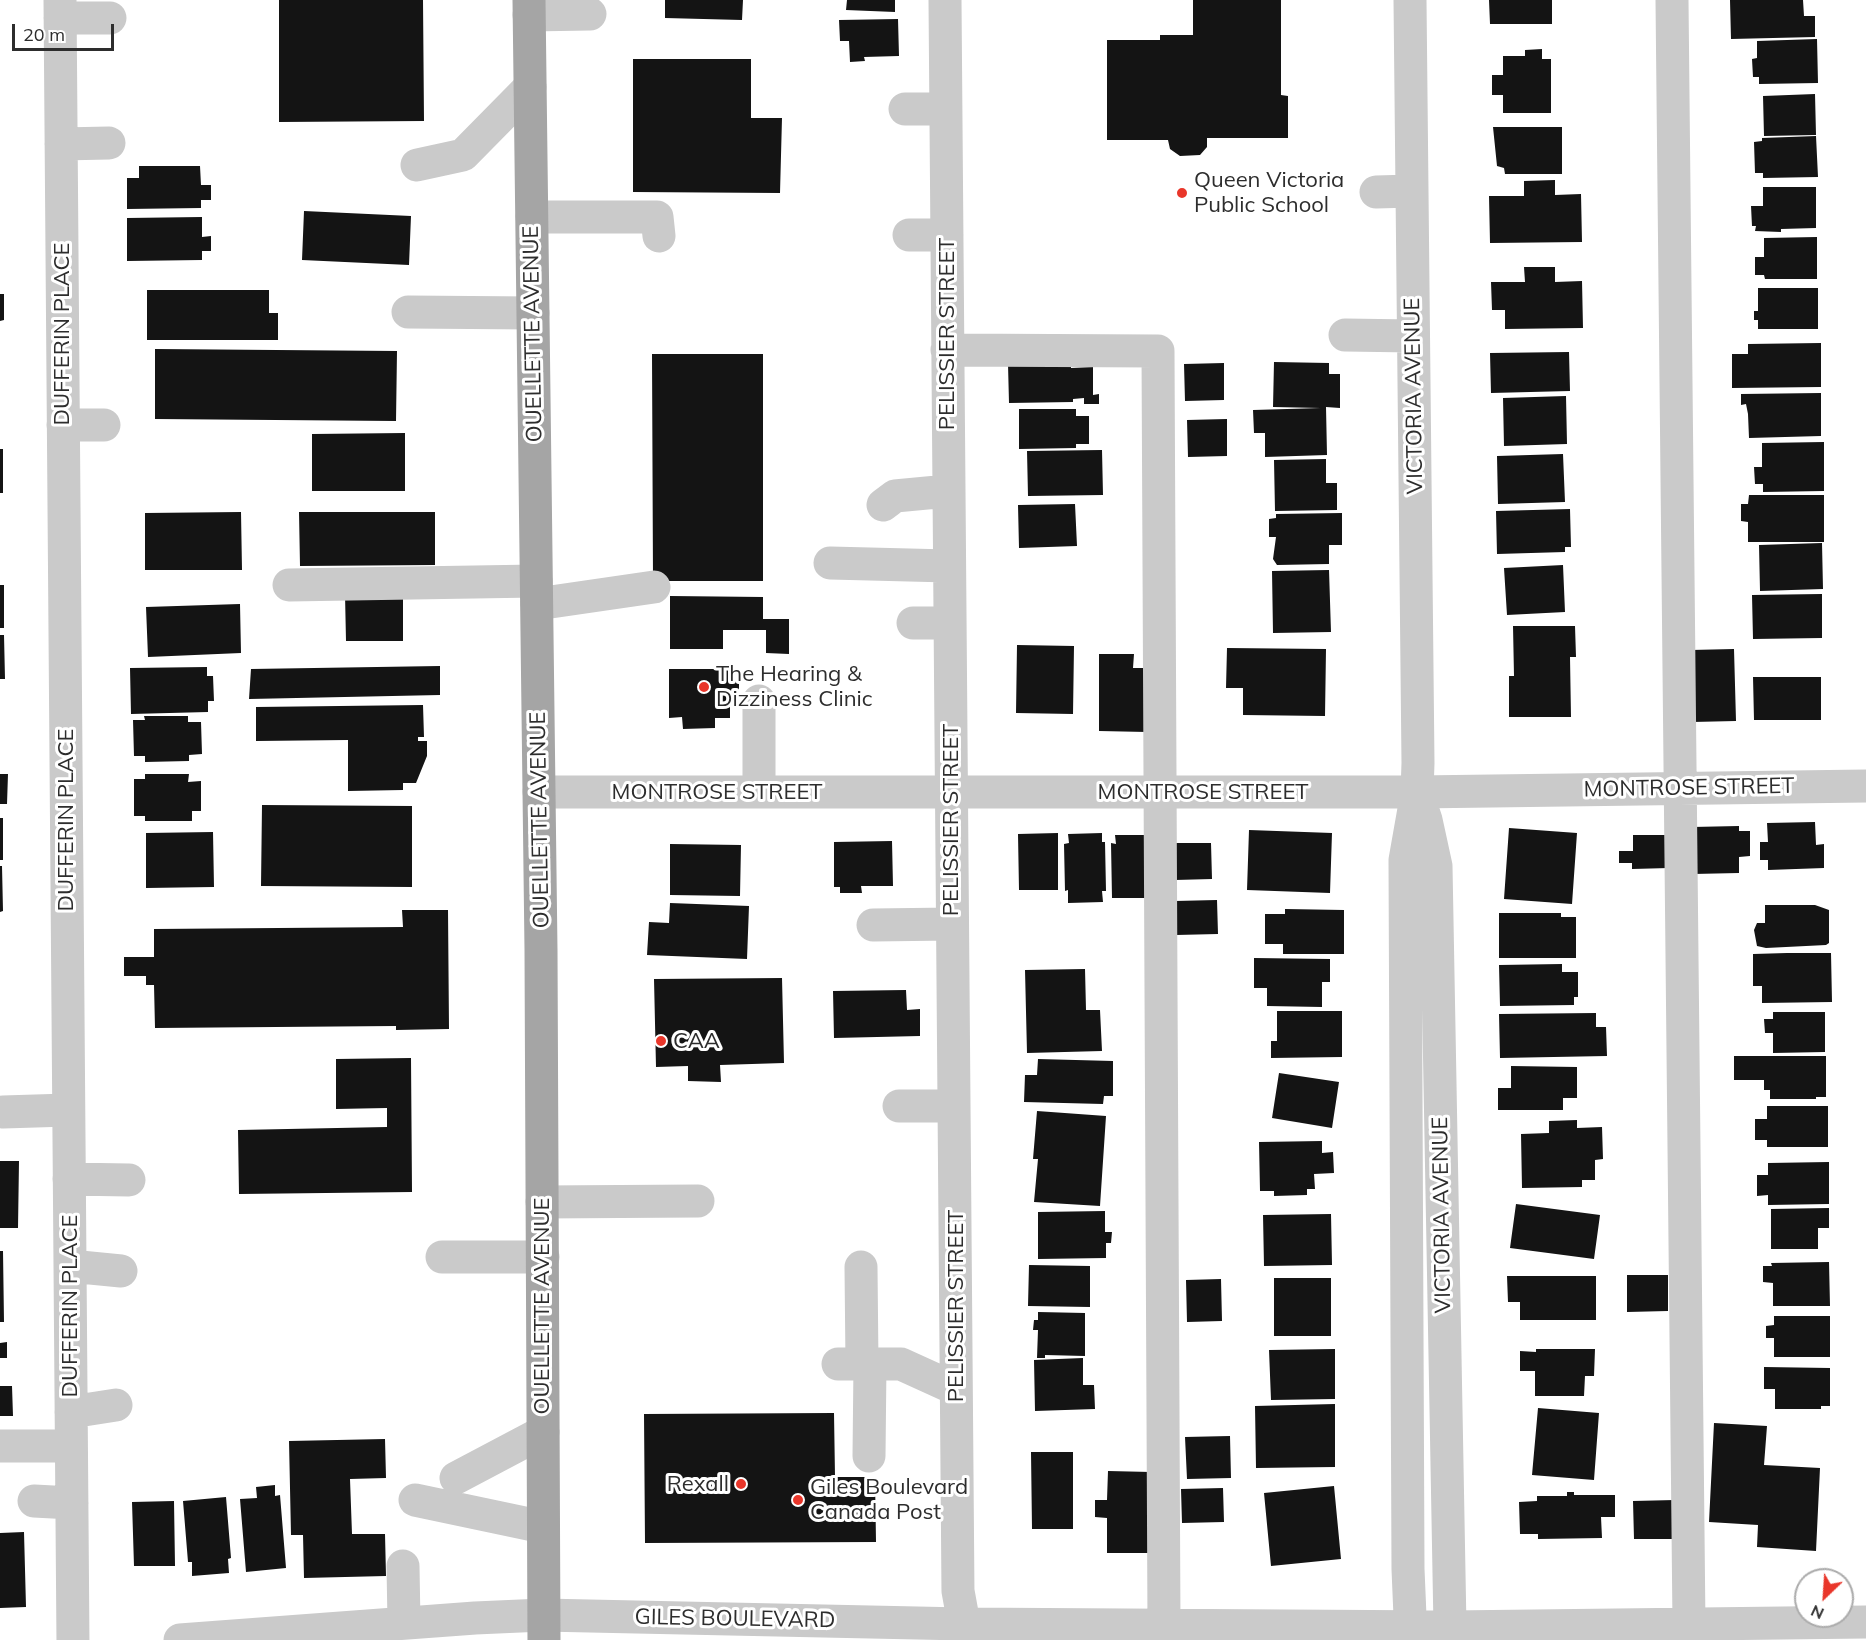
<!DOCTYPE html>
<style>
body{margin:0}
#map{position:relative;width:1866px;height:1640px;overflow:hidden;background:#fff;font-family:Mulish,sans-serif}
canvas{display:block}
.north{position:absolute;left:1794px;top:1568px;width:60px;height:60px;box-sizing:border-box;background:#fff;border:2px solid #ababab;border-radius:50%;rotate:205deg;font-size:16px;font-weight:700;line-height:24px;text-align:center;color:#2d2d2d}
.north::after{content:'';display:block;margin:auto;width:21px;height:27px;background:#e9362a;clip-path:polygon(50% 0,100% 100%,50% 72%,0 100%)}
.scale{position:absolute;left:12px;top:24px;width:102px;height:27px;box-sizing:border-box;border:3px solid #2d2d2d;border-top:0;padding-left:8px;font-size:18px;line-height:21px;white-space:nowrap;color:#2d2d2d;-webkit-text-stroke:4px #fff;paint-order:stroke}
</style>
<div id="map">
<canvas width="1866" height="1640"></canvas>
<div class="north">N</div>
<div class="scale">20 m</div>
</div>
<script>
const g = document.querySelector('canvas').getContext('2d');
g.lineJoin = 'round';
function paint(path, color) {
  g.fillStyle = color;
  g.fill(path, 'evenodd');
}
function poly(rows) {
  const path = new Path2D();
  for (const r of rows) {
    path.moveTo(r[0], r[1]);
    for (let i = 2; i < r.length; i += 2) path.lineTo(r[i], r[i + 1]);
  }
  return path;
}
function stroke(path, color, width, dash) {
  g.strokeStyle = color;
  g.lineWidth = width;
  g.lineCap = dash ? 'butt' : 'round';
  g.setLineDash(dash || []);
  g.stroke(path);
}
function write(font, color, halo, rows, align = 'center') {
  g.font = font + ' Mulish,sans-serif';
  g.lineWidth = 6;
  g.setLineDash([]);
  g.textBaseline = 'middle';
  g.strokeStyle = halo;
  g.fillStyle = color;
  for (const [text, x, y, turn = 0] of rows) {
    g.save();
    g.translate(x, y);
    g.rotate((+turn || 0) * Math.PI / 180);
    g.textAlign = isNaN(turn) ? turn : align;
    if (halo) g.strokeText(text, 0, 0);
    g.fillText(text, 0, 0);
    g.restore();
  }
}
const building = poly([
 [279,0,423,0,424,121,279,122],
 [665,0,743,0,742,20,665,18],
 [847,0,895,0,895,12,846,10],
 [1193,0,1281,0,1281,95,1288,96,1288,138,1207,138,1207,147,1200,155,1180,156,1170,149,1168,140,1107,140,1107,40,1160,40,1160,35,1193,35],
 [1489,0,1552,0,1552,24,1490,24],
 [1730,0,1803,0,1804,16,1815,16,1815,37,1731,39],
 [898,19,899,56,864,57,865,61,850,62,849,41,840,41,839,20],
 [1817,39,1818,83,1759,84,1759,77,1753,77,1752,59,1757,58,1757,41],
 [1542,49,1542,59,1551,59,1551,113,1503,113,1503,95,1492,95,1492,75,1503,75,1503,56,1525,56,1525,50],
 [633,59,751,59,751,118,782,118,780,193,633,192],
 [1815,94,1816,135,1764,136,1763,96],
 [1493,127,1562,127,1562,174,1505,174,1504,168,1497,166],
 [1816,136,1818,177,1763,178,1763,173,1755,173,1754,142,1762,141,1762,138],
 [139,166,200,166,201,185,211,185,211,200,201,200,201,208,127,209,127,178,139,178],
 [1555,180,1555,195,1581,194,1582,242,1490,243,1489,196,1524,196,1524,181],
 [1763,187,1816,187,1816,228,1781,229,1781,232,1755,231,1756,226,1752,226,1751,206,1763,206],
 [304,211,411,216,409,265,302,260],
 [202,217,202,237,211,236,211,251,202,251,202,260,127,261,127,218],
 [1817,237,1817,279,1765,279,1764,275,1755,275,1755,257,1764,257,1764,238],
 [1524,267,1555,267,1555,282,1582,281,1583,328,1505,329,1505,310,1492,310,1491,282,1525,282],
 [1758,288,1818,288,1818,329,1758,329,1758,320,1754,320,1754,311,1758,311],
 [147,290,269,290,269,313,278,313,278,340,147,340],
 [0,294,4,294,4,320,0,321],
 [1821,343,1821,387,1732,388,1732,354,1748,354,1748,344],
 [155,349,397,351,396,421,155,419],
 [1569,352,1570,391,1491,393,1490,353],
 [652,354,763,354,763,581,653,581],
 [1274,362,1329,363,1329,374,1340,374,1340,408,1326,407,1327,455,1265,457,1265,433,1254,433,1253,410,1321,408,1273,407],
 [1071,363,1071,368,1093,367,1093,395,1099,394,1099,404,1084,404,1084,398,1073,399,1073,402,1009,403,1008,364],
 [1224,363,1224,400,1185,401,1184,364],
 [1821,393,1821,436,1749,438,1748,414,1746,404,1741,405,1741,394],
 [1566,396,1567,444,1504,446,1503,398],
 [1019,409,1076,409,1076,416,1089,416,1089,444,1076,444,1076,448,1019,449],
 [1227,419,1227,456,1188,457,1187,420],
 [405,433,405,491,312,491,312,434],
 [1824,442,1824,491,1763,492,1763,484,1755,484,1754,467,1762,467,1762,443],
 [0,449,3,449,3,493,0,493],
 [1102,450,1103,495,1028,496,1027,451],
 [1563,454,1565,502,1498,504,1497,456],
 [1326,459,1326,483,1337,483,1337,510,1275,511,1274,460],
 [1749,495,1824,495,1824,542,1748,542,1748,522,1741,521,1741,504,1748,504],
 [1075,504,1077,546,1019,548,1018,505],
 [1570,509,1571,547,1565,547,1565,552,1497,554,1496,511],
 [241,512,242,570,145,570,145,513],
 [299,512,435,512,435,565,300,566],
 [1342,513,1342,545,1329,545,1329,564,1277,565,1273,559,1276,537,1269,537,1269,519,1276,518,1276,514],
 [1822,543,1823,589,1760,591,1759,545],
 [1563,565,1565,612,1507,615,1504,568],
 [1329,570,1331,632,1273,633,1272,571],
 [0,585,4,585,4,628,0,628],
 [403,593,403,641,346,641,345,594],
 [1822,594,1822,638,1753,639,1752,595],
 [670,596,763,597,763,619,789,619,789,654,766,653,766,630,723,630,723,649,670,649],
 [240,604,241,653,148,657,146,607],
 [1513,626,1575,626,1576,657,1570,657,1571,717,1509,717,1509,676,1514,676],
 [0,635,4,635,5,679,0,679],
 [1017,645,1074,646,1073,714,1016,713],
 [1227,648,1326,649,1325,716,1243,715,1243,688,1226,688],
 [1734,649,1736,721,1692,722,1691,650],
 [1099,654,1134,654,1133,668,1147,668,1147,732,1099,731],
 [440,666,440,695,249,699,251,669],
 [207,667,207,676,213,676,214,701,208,701,208,712,131,714,130,668],
 [669,669,739,669,739,704,730,704,730,718,715,718,715,728,683,729,682,717,669,718],
 [1753,677,1821,677,1821,720,1754,720],
 [423,705,424,737,418,737,418,741,427,741,427,756,416,783,403,783,403,790,348,791,348,740,256,741,256,707],
 [144,716,188,716,188,722,201,722,202,754,189,755,189,761,145,762,145,756,134,756,133,720,145,720],
 [0,774,8,774,7,804,0,804],
 [145,774,189,774,188,782,201,781,201,811,192,811,192,821,145,821,145,816,134,816,134,779,145,779],
 [262,805,412,806,412,887,261,886],
 [0,818,3,818,3,860,0,860],
 [1815,822,1816,845,1824,844,1824,868,1768,870,1768,860,1760,860,1760,842,1768,842,1767,823],
 [1739,826,1739,831,1750,831,1750,856,1739,857,1739,873,1693,874,1692,827],
 [1509,828,1577,833,1572,904,1504,899],
 [1249,830,1332,833,1330,893,1247,890],
 [213,832,214,887,146,888,146,833],
 [1058,833,1058,890,1019,890,1018,834],
 [1102,833,1102,842,1105,842,1106,891,1102,891,1103,902,1068,903,1068,890,1065,891,1064,844,1069,843,1068,834],
 [1115,835,1147,835,1148,898,1112,898,1111,843,1116,844],
 [1633,835,1669,835,1669,868,1632,869,1632,863,1619,863,1619,851,1633,851],
 [892,841,893,886,861,886,862,893,840,893,840,887,834,887,834,842],
 [1174,843,1211,843,1212,879,1175,880],
 [670,844,741,845,740,896,670,895],
 [0,866,2,866,3,911,0,912],
 [1217,900,1218,934,1176,935,1175,901],
 [670,903,749,906,747,959,647,955,649,922,669,923],
 [1765,905,1815,905,1829,910,1829,943,1826,945,1766,948,1757,946,1754,930,1757,923,1765,923],
 [1285,909,1344,910,1344,954,1283,954,1283,944,1265,944,1265,914,1285,914],
 [402,910,448,910,449,1029,396,1030,396,1026,155,1028,154,985,146,985,146,976,124,976,124,957,154,957,154,929,403,927],
 [1499,913,1561,913,1561,917,1576,917,1576,958,1499,958],
 [1787,953,1831,953,1832,1002,1762,1003,1762,986,1753,986,1753,954],
 [1254,958,1330,959,1330,982,1322,982,1322,1007,1267,1006,1267,988,1254,988],
 [1562,964,1562,972,1578,972,1578,997,1574,997,1574,1005,1500,1006,1499,965],
 [1085,969,1086,1010,1100,1010,1102,1051,1027,1053,1025,970],
 [782,978,784,1063,720,1065,721,1082,688,1081,688,1066,656,1067,654,979],
 [906,990,907,1010,920,1009,920,1036,834,1038,833,991],
 [1277,1011,1342,1011,1342,1057,1271,1058,1271,1041,1277,1041],
 [1773,1012,1825,1012,1825,1052,1773,1053,1773,1033,1765,1033,1764,1019,1773,1019],
 [1596,1013,1596,1027,1606,1027,1607,1056,1500,1058,1499,1014],
 [1734,1056,1826,1056,1826,1097,1816,1097,1816,1099,1770,1099,1770,1090,1764,1090,1764,1080,1734,1080],
 [411,1058,412,1192,239,1194,238,1130,387,1127,387,1108,336,1109,336,1059],
 [1038,1059,1113,1061,1113,1096,1104,1096,1103,1104,1024,1102,1025,1075,1037,1075],
 [1511,1066,1577,1067,1577,1098,1563,1098,1563,1110,1498,1110,1498,1088,1511,1088],
 [1279,1073,1339,1082,1332,1128,1272,1118],
 [1767,1106,1828,1106,1828,1147,1767,1147,1767,1140,1755,1140,1755,1119,1767,1119],
 [1037,1111,1106,1116,1100,1206,1034,1202,1038,1159,1033,1159],
 [1577,1120,1577,1128,1602,1127,1603,1159,1595,1160,1595,1180,1582,1180,1582,1187,1522,1188,1521,1134,1549,1133,1549,1121],
 [1322,1141,1322,1153,1333,1152,1334,1173,1314,1174,1315,1189,1307,1189,1307,1195,1274,1196,1274,1191,1260,1191,1259,1142],
 [0,1161,19,1161,18,1228,0,1228],
 [1829,1162,1829,1204,1768,1205,1768,1195,1757,1196,1757,1175,1768,1175,1768,1163],
 [1516,1204,1600,1215,1594,1259,1510,1248],
 [1829,1208,1829,1228,1818,1228,1818,1249,1771,1249,1771,1209],
 [1105,1211,1105,1232,1112,1232,1111,1243,1106,1243,1106,1258,1038,1259,1038,1212],
 [1331,1214,1332,1265,1264,1266,1263,1215],
 [0,1251,3,1251,4,1322,0,1322],
 [1829,1262,1830,1306,1773,1306,1773,1283,1763,1282,1763,1266,1772,1266,1771,1263],
 [1029,1265,1090,1266,1090,1307,1028,1306],
 [1627,1275,1668,1275,1668,1311,1627,1312],
 [1507,1276,1596,1276,1596,1320,1520,1320,1520,1302,1508,1302],
 [1274,1278,1331,1278,1331,1336,1274,1336],
 [1221,1279,1222,1321,1187,1322,1186,1280],
 [1038,1312,1085,1313,1085,1356,1045,1355,1045,1358,1037,1358,1038,1330,1033,1330,1034,1320,1038,1320],
 [1774,1316,1830,1316,1830,1357,1774,1357,1774,1338,1766,1338,1766,1326,1774,1325],
 [7,1342,7,1358,0,1358,0,1343],
 [1335,1349,1335,1399,1271,1400,1269,1350],
 [1536,1349,1595,1349,1594,1376,1585,1376,1584,1396,1535,1396,1535,1371,1520,1371,1520,1351,1536,1352],
 [1083,1358,1083,1385,1094,1385,1095,1409,1035,1411,1034,1360],
 [1764,1367,1830,1368,1830,1406,1821,1406,1821,1409,1775,1409,1775,1389,1764,1389],
 [0,1386,12,1386,13,1416,0,1416],
 [1335,1404,1335,1467,1256,1468,1255,1406],
 [1538,1408,1599,1413,1594,1480,1532,1475],
 [834,1413,835,1477,875,1477,876,1542,645,1543,644,1414],
 [1714,1423,1767,1426,1764,1465,1820,1468,1816,1551,1757,1547,1758,1525,1709,1522],
 [1230,1436,1231,1478,1187,1479,1185,1437],
 [385,1439,386,1478,350,1479,352,1534,385,1534,386,1576,304,1578,303,1535,291,1535,289,1441],
 [1031,1452,1073,1452,1073,1529,1032,1529],
 [1108,1471,1151,1472,1150,1553,1107,1553,1107,1518,1095,1517,1095,1500,1107,1500],
 [275,1485,275,1496,280,1495,286,1568,246,1572,240,1499,257,1498,256,1487],
 [1334,1486,1341,1559,1271,1566,1264,1493],
 [1223,1488,1224,1522,1182,1523,1181,1489],
 [1567,1492,1574,1492,1574,1495,1615,1495,1615,1517,1601,1517,1602,1538,1538,1539,1538,1534,1520,1534,1519,1502,1537,1501,1537,1496,1567,1496],
 [226,1497,231,1558,228,1559,229,1573,192,1576,192,1562,188,1562,183,1501],
 [1675,1500,1676,1539,1634,1539,1633,1501],
 [174,1501,175,1566,134,1566,132,1502],
 [24,1532,26,1607,0,1608,0,1533]
]);
const minor = poly([
 [60,0,73,1640],
 [945,0,958,1591,964,1624,964,1640],
 [1410,0,1418,763,1417,792,1405,860,1408,1569,1411,1640],
 [1672,0,1689,1624],
 [529,15,590,14],
 [60,18,110,18],
 [905,109,945,109],
 [61,144,109,143],
 [417,165,463,155,530,87],
 [1376,192,1412,191],
 [532,217,657,217,659,236],
 [909,235,947,235],
 [408,312,533,313],
 [1345,335,1413,336],
 [947,350,1158,351,1164,1625],
 [63,425,104,425],
 [883,505,895,496,948,491],
 [830,563,949,566],
 [289,585,536,581],
 [537,604,654,587],
 [913,623,950,623],
 [759,701,759,792],
 [539,792,1417,792,1866,786],
 [1419,799,1426,820,1436,866,1450,1627,1452,1640],
 [873,925,952,924],
 [899,1106,954,1106],
 [3,1112,68,1110],
 [69,1179,129,1180],
 [542,1202,698,1201],
 [442,1257,543,1257],
 [70,1266,121,1271],
 [861,1267,862,1364],
 [838,1364,901,1364,956,1389],
 [71,1412,116,1405],
 [0,1446,71,1446],
 [869,1456,870,1364],
 [456,1478,543,1432],
 [415,1500,543,1527],
 [34,1501,72,1503],
 [403,1566,404,1623],
 [180,1640,475,1618,543,1615,964,1624,1450,1627,1866,1622]
]);
const major = poly([
 [529,0,541,949,544,1640]
]);
const markers = [
 [1182,193,6,"#e9362a"],
 [704,687,6,"#e9362a"],
 [661,1041,6,"#e9362a"],
 [741,1484,6,"#e9362a"],
 [798,1500,6,"#e9362a"]
];
const poiNames = [
 ["Queen Victoria",1194,180],
 ["Public School",1194,205],
 ["The Hearing &",716,674],
 ["Dizziness Clinic",716,699],
 ["CAA",673,1041],
 ["Rexall",729,1484,"right"],
 ["Giles Boulevard",810,1487],
 ["Canada Post",810,1512]
];
const streetNames = [
 ["DUFFERIN PLACE",62,334,-90],
 ["OUELLETTE AVENUE",533,334,-91],
 ["PELISSIER STREET",947,334,-90],
 ["VICTORIA AVENUE",1414,396,-91],
 ["MONTROSE STREET",1689,788,-1],
 ["MONTROSE STREET",717,792],
 ["MONTROSE STREET",1203,792],
 ["DUFFERIN PLACE",66,820,-90],
 ["OUELLETTE AVENUE",540,820,-91],
 ["PELISSIER STREET",951,820,-90],
 ["VICTORIA AVENUE",1442,1215,-91],
 ["DUFFERIN PLACE",70,1306,-90],
 ["OUELLETTE AVENUE",542,1306,-90],
 ["PELISSIER STREET",956,1306,-90],
 ["GILES BOULEVARD",735,1619,1]
];
paint(building, '#141414');
stroke(minor, '#cacaca', 33);
stroke(major, '#a5a5a5', 33);
for (const [x, y, r, color] of markers) {
  const dot = new Path2D();
  dot.arc(x, y, r, 0, 2 * Math.PI);
  g.fillStyle = color;
  g.fill(dot);
  stroke(dot, '#fff', 2);
}
write('22px', '#2d2d2d', '#fff', poiNames, 'left');
write('22px', '#2d2d2d', '#fff', streetNames);
</script>
